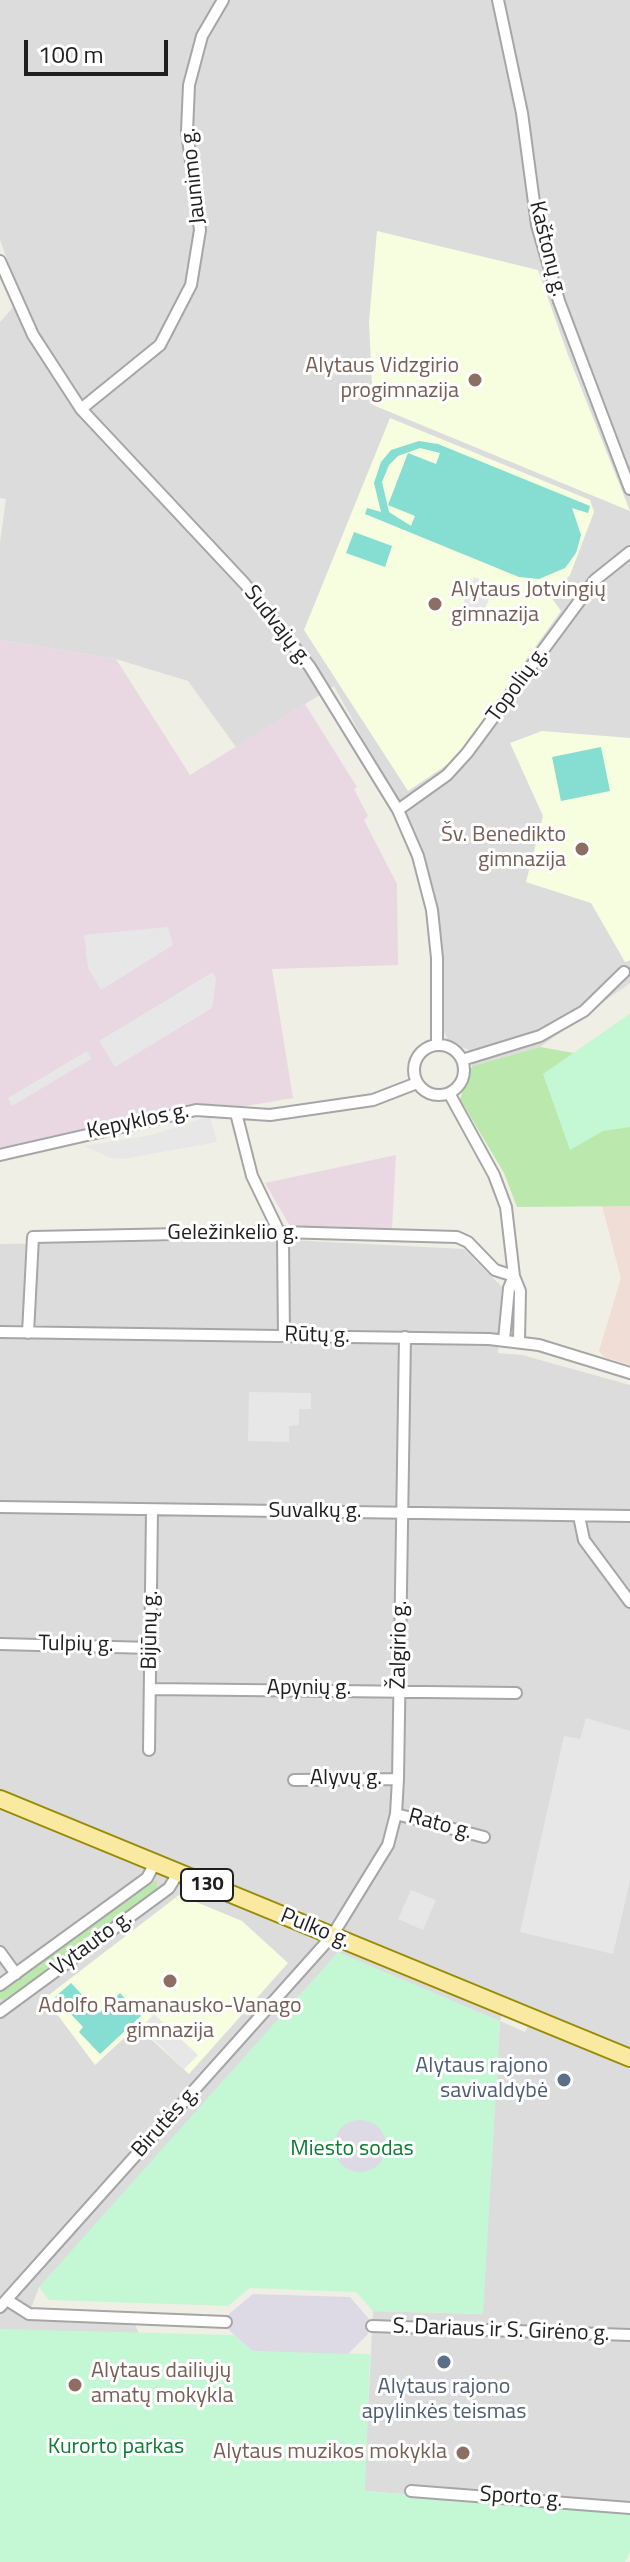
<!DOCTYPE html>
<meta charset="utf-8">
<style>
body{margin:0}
#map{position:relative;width:630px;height:2562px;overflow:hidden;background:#f0efe6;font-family:"Titillium Web",sans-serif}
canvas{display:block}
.scale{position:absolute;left:24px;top:40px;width:144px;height:36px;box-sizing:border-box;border:4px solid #1f1f1f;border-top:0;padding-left:10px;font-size:24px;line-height:28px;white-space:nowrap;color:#1f1f1f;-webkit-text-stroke:6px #fff;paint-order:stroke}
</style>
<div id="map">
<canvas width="630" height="2562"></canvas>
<div class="scale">100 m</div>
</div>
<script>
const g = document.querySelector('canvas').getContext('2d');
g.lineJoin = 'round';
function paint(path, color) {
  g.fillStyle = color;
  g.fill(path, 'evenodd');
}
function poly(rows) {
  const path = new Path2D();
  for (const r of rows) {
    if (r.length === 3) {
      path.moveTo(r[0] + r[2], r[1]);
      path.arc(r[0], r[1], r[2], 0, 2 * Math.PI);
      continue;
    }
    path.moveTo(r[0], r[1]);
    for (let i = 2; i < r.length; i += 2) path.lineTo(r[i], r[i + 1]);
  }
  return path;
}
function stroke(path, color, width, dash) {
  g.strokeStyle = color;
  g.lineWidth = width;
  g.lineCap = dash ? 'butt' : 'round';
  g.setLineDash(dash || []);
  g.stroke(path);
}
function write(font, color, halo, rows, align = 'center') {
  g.font = font + ' "Titillium Web",sans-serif';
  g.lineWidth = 6;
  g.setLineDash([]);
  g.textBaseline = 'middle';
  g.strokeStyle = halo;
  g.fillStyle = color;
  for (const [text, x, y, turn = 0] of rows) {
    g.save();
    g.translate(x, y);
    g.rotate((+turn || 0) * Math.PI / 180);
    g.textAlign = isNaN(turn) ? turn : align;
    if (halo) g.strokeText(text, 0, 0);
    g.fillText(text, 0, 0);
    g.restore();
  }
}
const residential = poly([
 [0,0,630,0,630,983,540,1047,472,1066,469,1050,450,1043,443,1031,441,930,419,842,334,686,236,747,188,681,116,659,0,640,0,542,6,499,0,498,0,322,21,298,0,240],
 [291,1240,464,1249,502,1287,498,1353,522,1355,630,1385,630,2048,506,1999,500,2021,525,2032,528,2026,630,2069,630,2512,364,2491,373,2311,482,2314,500,2021,39,2287,29,2314,133,2319,139,2334,0,2414,0,1244]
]);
const commercial = poly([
 [602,1206,630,1206,630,1365,604,1357,599,1351,621,1278]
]);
const industrial = poly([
 [0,640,116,659,190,775,305,704,357,787,354,789,368,816,364,820,397,884,398,965,272,969,293,1098,0,1148],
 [396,1155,392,1229,290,1226,265,1183]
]);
const education = poly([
 [377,231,538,270,568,355,630,511,373,405,369,322],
 [390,418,590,500,594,512,570,575,551,597,561,611,454,760,408,791,304,630],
 [542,731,630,738,630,960,625,962,591,903,526,882,543,816,510,743],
 [179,1895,242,1921,288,1963,189,2074,137,2026,95,2065,45,1998]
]);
const grass = poly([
 [630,1014,630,1206,517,1207,504,1173,460,1099,472,1066,540,1047,574,1053],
 [157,1880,157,1890,6,2002,0,1998,0,1992]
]);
const park = poly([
 [630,1014,630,1127,603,1131,570,1150,543,1074],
 [338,1952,500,2021,483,2314,373,2311,356,2292,250,2288,228,2306,49,2300,39,2287],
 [0,2329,234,2335,252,2351,370,2354,365,2491,630,2512,630,2552,625,2562,0,2562]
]);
const pitch = poly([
 [419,441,438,444,590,506,588,513,572,508,581,535,576,553,565,568,539,579,519,577,365,514,367,508,381,512,374,483,381,462,391,450],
 [420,448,440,453,436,464,408,453,388,505,415,516,411,526,389,512,382,482,389,465,398,456],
 [354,532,392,546,385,567,346,553],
 [601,747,610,791,561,801,552,757],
 [71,1983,99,2013,120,1993,141,2016,100,2054,79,2032,83,2027,55,1997]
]);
const parking = poly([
 [474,577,495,585,481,618,461,609],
 [168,927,173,945,101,990,88,968,84,935],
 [213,972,216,979,212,1008,115,1067,99,1041],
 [87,1051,91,1059,12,1106,8,1098],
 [210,1116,217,1142,123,1159,111,1158,84,1146,151,1135],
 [249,1392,311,1393,311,1409,299,1409,299,1425,289,1426,289,1442,248,1441],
 [586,1718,630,1731,630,1881,613,1954,520,1932,564,1736,580,1739],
 [411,1890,436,1900,423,1930,398,1919],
 [154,2014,198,2055,184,2069,141,2028]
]);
const plaza = poly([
 [360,2146,26],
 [253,2294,350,2297,369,2319,368,2334,348,2354,252,2351,229,2330,229,2314]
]);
const minor = poly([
 [498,0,522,113,537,225,559,301,630,489],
 [0,261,33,335,81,409,245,584,310,667,398,810,418,856,432,910,437,958,437,1045],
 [81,409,160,345,191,285,200,230,187,131,189,85,202,36,223,0],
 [398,810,447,775,467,753,595,580,630,552],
 [439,1070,25],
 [462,1060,540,1036,584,1011,624,972],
 [449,1093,494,1175,506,1207,514,1276,520,1291,519,1341],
 [236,1113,252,1176,283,1240,284,1336],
 [0,1155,196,1110,270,1115,373,1100,417,1083],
 [0,1332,489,1339,539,1345,630,1373],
 [28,1333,33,1237,280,1232,457,1237,468,1242,495,1270,514,1276],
 [504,1340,509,1288,514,1276],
 [0,1507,630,1516],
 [579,1516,584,1540,630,1602],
 [0,1644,151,1648],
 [151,1689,516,1693],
 [149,1750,152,1510],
 [294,1780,398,1779],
 [396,1814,484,1837],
 [0,1952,16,1974],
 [0,1985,147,1878,155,1863],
 [0,2012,169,1888,178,1873],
 [7,2300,29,2314,226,2322],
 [0,2307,332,1936,388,1845,396,1814,398,1779,405,1337],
 [372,2326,630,2335],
 [411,2491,630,2508]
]);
const primary = poly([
 [0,1799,630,2058]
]);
const markers = [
 [475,380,8,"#8d6e63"],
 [435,604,8,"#8d6e63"],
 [582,849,8,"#8d6e63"],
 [170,1981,8,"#8d6e63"],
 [564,2080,8,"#5c6f8a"],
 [444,2362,8,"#5c6f8a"],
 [75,2385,8,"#8d6e63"],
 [463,2453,8,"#8d6e63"]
];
const shields = [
 [207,1885,52]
];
const shieldNames = [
 ["130",207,1885]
];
const streetNames = [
 ["Jaunimo g.",194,176,-96],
 ["Kaštonų g.",547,249,76],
 ["Sudvajų g.",277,626,52],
 ["Topolių g.",518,685,-54],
 ["Kepyklos g.",138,1122,-12],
 ["Geležinkelio g.",233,1234],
 ["Rūtų g.",317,1336,1],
 ["Suvalkų g.",315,1512],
 ["Bijūnų g.",151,1630,-89],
 ["Tulpių g.",76,1645,1],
 ["Žalgirio g.",400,1645,-89],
 ["Apynių g.",309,1689],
 ["Alyvų g.",346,1779],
 ["Rato g.",440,1825,15],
 ["Pulko g.",315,1929,22],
 ["Vytauto g.",92,1944,-36],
 ["Birutės g.",166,2122,-48],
 ["S. Dariaus ir S. Girėno g.",501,2331,2],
 ["Sporto g.",521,2498,4]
];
const educationNames = [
 ["Alytaus Vidzgirio",459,367],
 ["progimnazija",459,392],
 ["Alytaus Jotvingių",451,591,"left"],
 ["gimnazija",451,616,"left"],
 ["Šv. Benedikto",566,836],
 ["gimnazija",566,861],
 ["Adolfo Ramanausko-Vanago",170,2007,"center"],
 ["gimnazija",170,2032,"center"],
 ["Alytaus dailiųjų",91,2372,"left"],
 ["amatų mokykla",91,2397,"left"],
 ["Alytaus muzikos mokykla",447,2453]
];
const serviceNames = [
 ["Alytaus rajono",548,2067],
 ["savivaldybė",548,2092],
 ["Alytaus rajono",444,2388,"center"],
 ["apylinkės teismas",444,2413,"center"]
];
const parkNames = [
 ["Miesto sodas",352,2150],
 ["Kurorto parkas",116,2448]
];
paint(residential, '#dddcdc');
paint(commercial, '#f0ddd5');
paint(industrial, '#e9d8e1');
paint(education, '#f7fee0');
paint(grass, '#bbe8ad');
paint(park, '#c4f8d5');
paint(pitch, '#86ddd1');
paint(parking, '#e7e7e7');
paint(plaza, '#dddae5');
stroke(minor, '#a6a6a6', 14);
stroke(primary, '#978b03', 20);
stroke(minor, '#fff', 10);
stroke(primary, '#fae9a1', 16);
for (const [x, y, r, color] of markers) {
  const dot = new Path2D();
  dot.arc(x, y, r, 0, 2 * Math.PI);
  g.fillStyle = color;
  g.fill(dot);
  stroke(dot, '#fff', 3);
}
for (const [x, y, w] of shields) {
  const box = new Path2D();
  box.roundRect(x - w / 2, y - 16, w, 32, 6);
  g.fillStyle = '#fff';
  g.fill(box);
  stroke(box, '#1f1f1f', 2);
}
write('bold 20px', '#1f1f1f', null, shieldNames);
write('22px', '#1f1f1f', '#fff', streetNames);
write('22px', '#785e54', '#fff', educationNames, 'right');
write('22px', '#4e5e75', '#fff', serviceNames, 'right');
write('22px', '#0e7c33', '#fff', parkNames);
</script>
